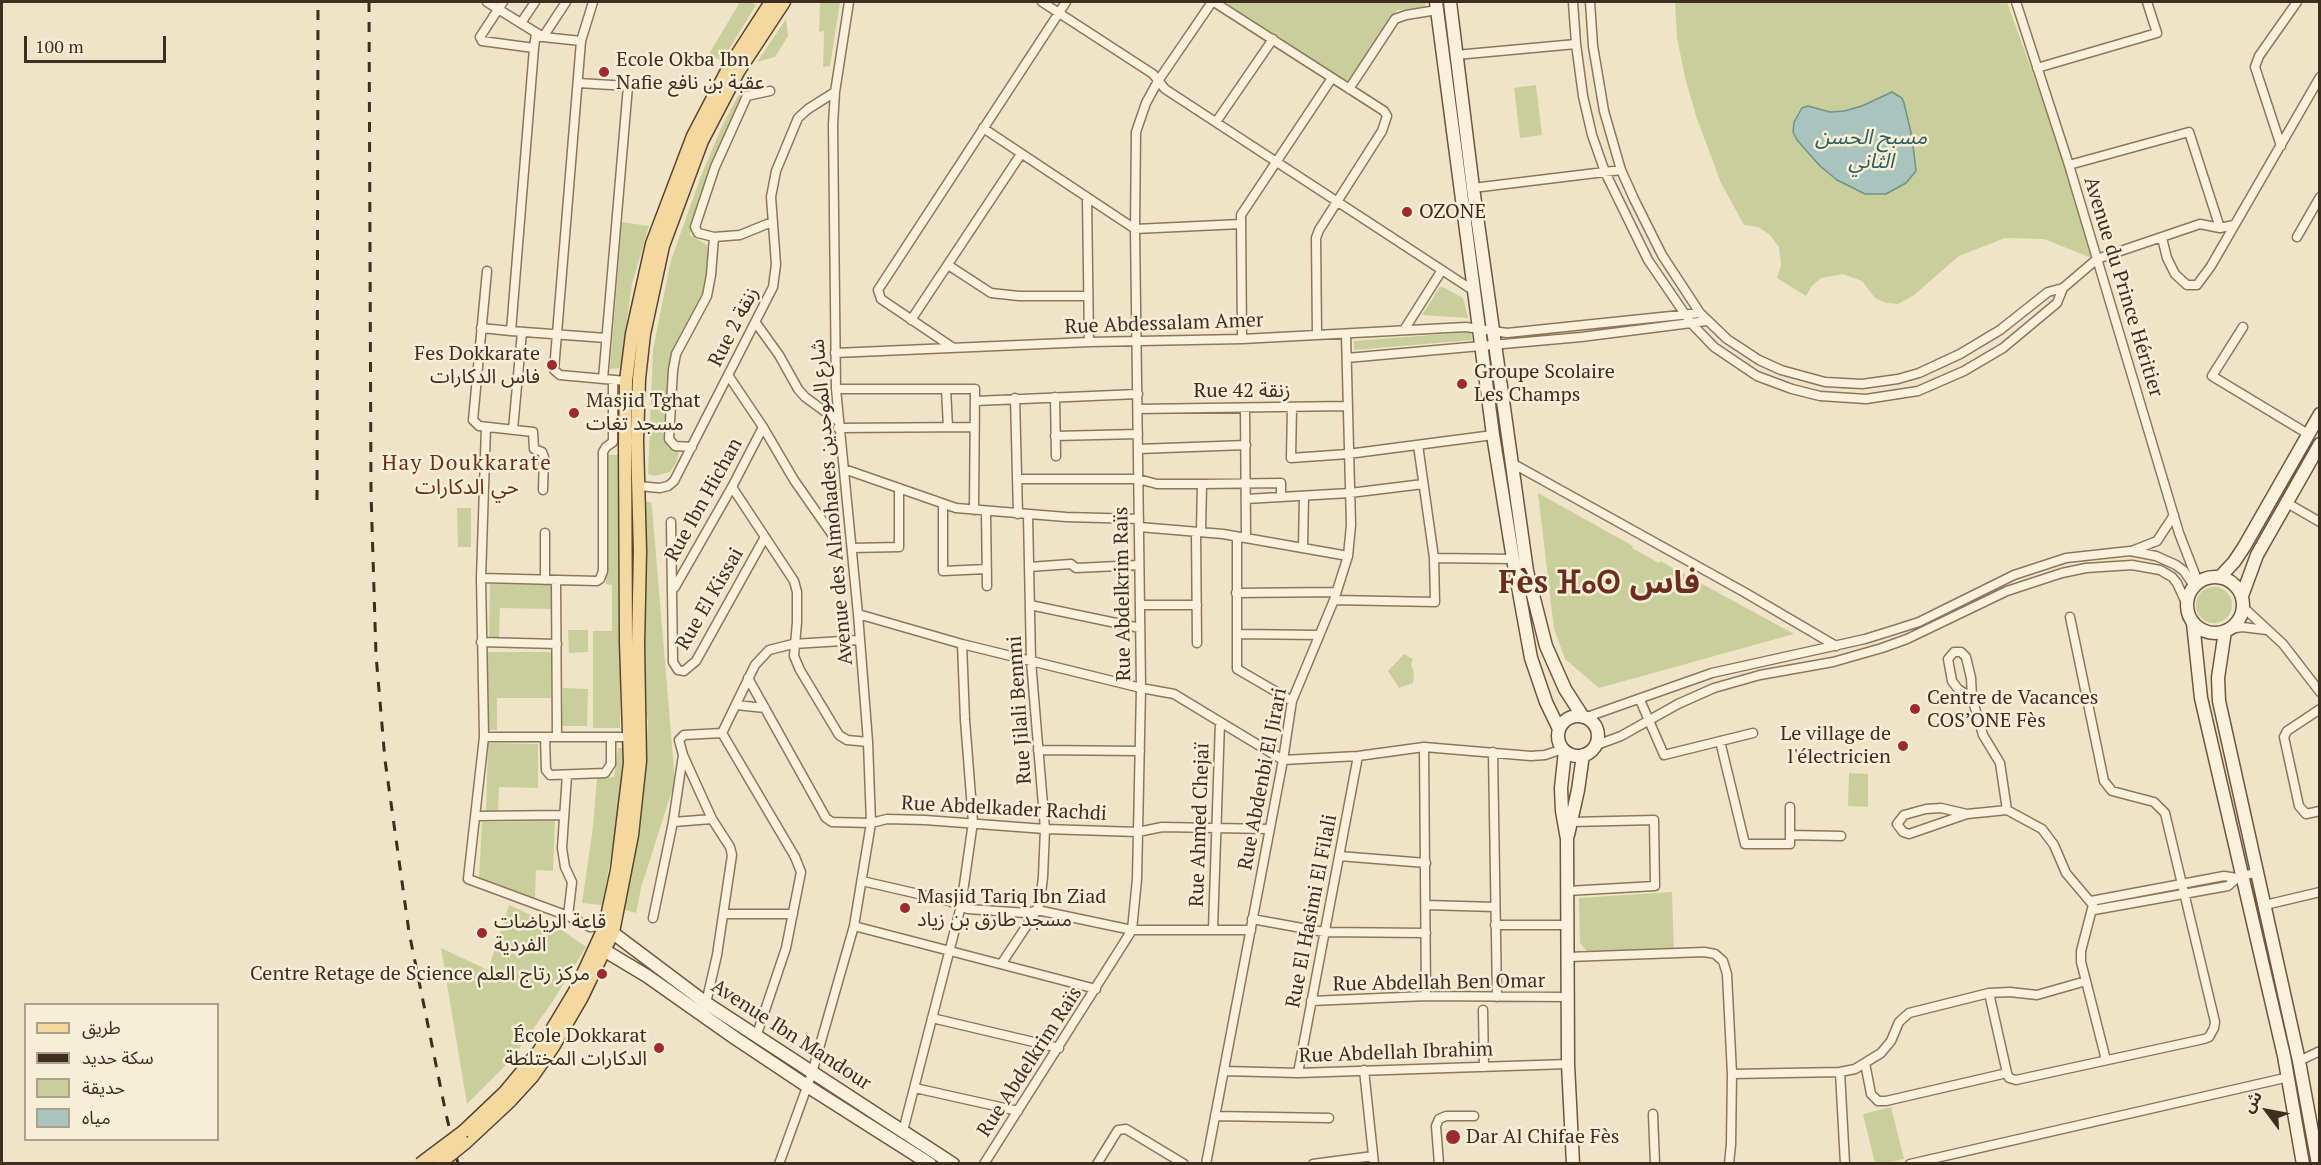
<!DOCTYPE html>
<meta charset="utf-8">
<style>
body{margin:0}
#map{position:relative;width:2321px;height:1165px;overflow:hidden;background:#f0e4c8;font-family:"PT Serif","Noto Sans Arabic",serif}
canvas{display:block}
.frame{position:absolute;inset:0;border:3px solid #3d2e20;pointer-events:none}
.legend{position:absolute;left:24px;top:1003px;width:195px;height:138px;box-sizing:border-box;background:#f7eed8;border:2px solid #ada18e;margin:0;padding:8px 10px;list-style:none;font-size:18px;color:#3d2e20}
.legend li{display:flex;align-items:center;gap:12px;height:30px}
.legend b{width:30px;border:2px solid #ada18e}
.north{position:absolute;left:2237px;top:1081px;width:60px;height:60px;-webkit-text-stroke:4px #f7eed8;paint-order:stroke;rotate:302deg;font-size:16px;font-weight:700;line-height:24px;text-align:center;color:#3d2e20}
.north::after{content:'';display:block;margin:auto;width:21px;height:27px;background:#3d2e20;clip-path:polygon(50% 0,100% 100%,50% 72%,0 100%)}
.scale{position:absolute;left:24px;top:36px;width:142px;height:27px;box-sizing:border-box;border:3px solid #3d2e20;border-top:0;padding-left:8px;font-size:18px;line-height:21px;white-space:nowrap;color:#3d2e20;-webkit-text-stroke:4px #f7eed8;paint-order:stroke}
</style>
<div id="map">
<canvas width="2321" height="1165"></canvas>
<div class="frame"></div>
<ul class="legend">
<li><b style="height:8px;background:#f3d9a0"></b>طريق</li>
<li><b style="height:8px;background:#3d2e20"></b>سكة حديد</li>
<li><b style="height:16px;background:#c9cf9b"></b>حديقة</li>
<li><b style="height:16px;background:#a9c4bc"></b>مياه</li>
</ul>
<div class="north">ش</div>
<div class="scale">100 m</div>
</div>
<script>
const g = document.querySelector('canvas').getContext('2d');
g.lineJoin = 'round';
function paint(path, color) {
  g.fillStyle = color;
  g.fill(path, 'evenodd');
}
function poly(rows) {
  const path = new Path2D();
  for (const r of rows) {
    if (r.length === 3) {
      path.moveTo(r[0] + r[2], r[1]);
      path.arc(r[0], r[1], r[2], 0, 2 * Math.PI);
      continue;
    }
    path.moveTo(r[0], r[1]);
    for (let i = 2; i < r.length; i += 2) path.lineTo(r[i], r[i + 1]);
  }
  return path;
}
function stroke(path, color, width, dash) {
  g.strokeStyle = color;
  g.lineWidth = width;
  g.lineCap = dash ? 'butt' : 'round';
  g.setLineDash(dash || []);
  g.stroke(path);
}
function write(font, color, halo, rows, align = 'center') {
  g.font = font + ' "PT Serif","Noto Sans Arabic","Noto Sans Tifinagh",serif';
  g.lineWidth = 5;
  g.setLineDash([]);
  g.textBaseline = 'middle';
  g.strokeStyle = halo;
  g.fillStyle = color;
  for (const [text, x, y, turn = 0] of rows) {
    g.save();
    g.translate(x, y);
    g.rotate((+turn || 0) * Math.PI / 180);
    g.textAlign = isNaN(turn) ? turn : align;
    if (halo) g.strokeText(text, 0, 0);
    g.fillText(text, 0, 0);
    g.restore();
  }
}
const green = poly([
 [740,2,750,2,756,5,722,61,709,54],
 [820,2,840,2,830,66,823,67,824,31,819,32],
 [1229,2,1425,2,1426,7,1397,10,1348,85,1227,6],
 [1675,2,2007,2,2055,135,2094,259,2044,239,2005,238,1959,256,1914,295,1898,304,1886,303,1875,298,1862,281,1843,274,1821,278,1812,286,1806,296,1777,278,1781,266,1779,247,1769,234,1758,227,1744,225,1721,183,1697,119,1685,77,1677,38],
 [786,19,788,36,775,57,757,62],
 [1536,85,1542,135,1520,138,1514,88],
 [739,94,743,96,701,193,690,235,707,245,708,283,672,351,668,448,679,452,676,463,670,472,654,476,648,474,653,350,671,260,701,176,722,126],
 [622,222,649,226,632,284,620,368,610,369],
 [1440,287,1445,288,1463,298,1468,318,1422,315],
 [1471,332,1472,340,1354,350,1354,341],
 [606,455,620,455,620,728,593,728,593,631,612,631,612,585,606,584],
 [1538,493,1633,546,1632,548,1659,563,1660,561,1794,634,1599,688,1565,659,1554,629],
 [641,502,651,502,652,507,675,781,641,888,636,913,618,908,646,757,648,721,640,694],
 [457,508,471,508,471,547,458,547],
 [490,584,552,585,551,609,500,608,499,637,489,637],
 [2214,605,18],
 [568,630,588,630,588,652,569,653],
 [488,652,551,652,551,698,497,698,497,730,488,730],
 [1404,654,1413,659,1411,664,1414,673,1413,683,1399,688,1388,671],
 [563,688,588,689,587,726,562,726],
 [488,743,538,744,538,788,499,787,498,813,486,813],
 [618,748,624,748,616,828,602,905,582,903,593,827,597,778,614,777],
 [1849,773,1868,774,1868,807,1848,806],
 [555,821,553,871,536,870,535,898,479,878,482,822],
 [1672,892,1674,951,1594,954,1586,950,1580,943,1579,898],
 [509,905,559,928,586,947,553,1001,512,1059,467,1104,441,948,488,970],
 [1891,1107,1904,1159,1886,1163,1875,1163,1863,1114]
]);
const water = poly([
 [1892,92,1902,98,1904,103,1912,137,1916,171,1906,183,1886,194,1865,194,1837,180,1820,166,1797,140,1793,132,1794,122,1802,108,1808,106,1830,112,1844,111,1862,106,1892,92]
]);
const street = poly([
 [487,2,543,37,581,41],
 [503,2,480,37,482,41,534,48,536,33],
 [593,2,581,41,554,370,560,375,626,381],
 [1042,2,1153,74,1165,89,1474,291],
 [1214,2,1384,111,1387,116,1382,131,1319,230,1316,238,1317,335],
 [1573,2,1576,44,1583,96,1592,135,1605,172,1648,260,1691,323,1714,347,1757,376,1792,389,1820,396,1866,399,1918,391,1964,371,2003,348,2057,303,2063,288,2097,259,2200,224,2220,228,2234,225],
 [1590,2,1593,46,1604,111,1621,170,1634,199,1662,255,1700,313,1727,339,1759,360,1781,370,1825,382,1862,384,1898,379,1919,373,1960,354,2000,330,2048,292,2063,288],
 [2016,2,2069,165,2179,533,2198,582],
 [521,23,535,2],
 [538,37,543,37,566,2],
 [534,48,511,331,606,338],
 [1456,55,1576,44],
 [2037,68,2157,33,2147,2],
 [578,83,628,86,603,379],
 [1349,89,1395,19,1406,15,1437,10],
 [1216,122,1273,39],
 [983,128,1135,229,1241,224],
 [2281,146,2255,67,2259,56,2297,2],
 [2069,165,2189,132,2220,228],
 [1473,188,1621,170],
 [1087,198,1089,342],
 [714,237,698,233,695,227,715,167,747,96,770,91],
 [2297,237,2320,197],
 [2162,238,2167,258,2175,274,2187,285,2197,285,2211,266,2320,77],
 [948,265,991,293,1019,296,1088,296],
 [487,271,473,420,479,426,533,432,534,449,542,452,544,457,543,490],
 [911,320,1021,154],
 [756,323,779,355,798,389,805,397,838,421],
 [2243,327,2212,376,2308,434],
 [481,328,511,331],
 [1404,330,1442,270],
 [1242,339,1241,215,1332,78],
 [952,347,881,299,878,290,1066,2],
 [835,353,1089,342,1242,339,1466,327,1507,333,1700,313],
 [1347,358,1581,337,1707,321],
 [728,375,763,427,794,480,836,540],
 [836,389,975,389,974,510],
 [946,389,948,427],
 [1055,397,1056,456],
 [1015,398,1018,514],
 [975,401,1138,394],
 [1292,407,1291,458,1348,454,1493,435],
 [1245,408,1246,538],
 [1138,409,1346,406],
 [486,427,481,578,484,737,468,879,568,916,590,927,605,926],
 [838,428,974,427],
 [513,429,522,332],
 [1055,436,1138,434],
 [692,447,675,446,669,439,673,370,676,354,707,296,711,275,714,237,740,235,772,222],
 [1138,449,1246,445],
 [1510,462,1744,592,1836,646],
 [844,469,956,508,1066,517,1139,519],
 [1017,479,1138,479,1157,484,1202,484,1281,483,1281,497],
 [638,486,660,488,668,486,674,481,773,287,776,264,771,197,776,171,798,118,808,109,835,92],
 [732,487,794,581,797,592,797,622,794,656,800,670,839,735,847,740,868,742],
 [1246,499,1350,493,1423,484],
 [2287,503,2320,522],
 [943,504,943,571,987,569],
 [986,511,987,586],
 [671,522,673,662,678,670,684,671,696,661,765,537],
 [1139,527,1223,534,1348,556],
 [1196,532,1197,643],
 [1201,532,1202,484],
 [1237,537,1237,669,1292,701],
 [852,548,899,547,899,488],
 [1303,548,1304,496],
 [2134,550,2157,541,2174,515],
 [1434,558,1513,559],
 [1029,567,1071,564,1076,568,1139,565],
 [481,578,597,581,600,579,603,571,603,452,606,447,613,442,613,381],
 [545,580,545,533],
 [556,580,557,737],
 [675,587,732,487,763,427],
 [1236,593,1336,592],
 [1334,600,1435,602,1434,558,1418,445],
 [1030,605,1140,628],
 [1140,605,1197,605],
 [2243,607,2283,644,2320,692],
 [858,614,962,644,1141,688,1174,694,1283,760,1358,756,1424,747,1531,756,1545,755,1563,749],
 [2230,629,2242,627,2267,630],
 [1237,634,1319,635],
 [481,642,557,644],
 [748,678,826,818,832,822,871,823,887,819,925,820,1045,829,1138,832,1162,827,1269,829],
 [1972,698,1958,689,1952,681,1948,659,1954,652,1961,652,1966,657,1971,678,1972,698,1983,735,2000,763,2007,810],
 [1640,700,1664,755,1753,733],
 [736,705,765,708],
 [2320,709,2287,731,2284,737,2299,806,2306,814,2320,811],
 [1587,717,1712,673,1865,639,1894,630,1919,622,2014,575,2066,558,2130,551,2156,556,2176,565,2184,571,2194,586],
 [722,733,795,857,801,872,786,948,756,1037],
 [722,733,755,665,769,650,793,644,859,640],
 [484,737,630,737],
 [545,737,546,770,550,775,605,773,611,764,611,739],
 [1720,741,1745,844,1790,844,1790,807],
 [1594,746,1621,736,1678,704,1714,688,1760,675,1833,662,1882,648,1907,639,2007,591,2062,573,2086,568,2132,565,2160,570,2172,577,2177,583,2187,605],
 [1424,747,1426,996],
 [1038,750,1140,751],
 [1493,752,1497,997],
 [567,775,562,848,565,867,572,882,568,916],
 [477,816,564,815],
 [673,822,712,819],
 [1790,835,1841,836],
 [1339,856,1426,863],
 [862,881,949,901,968,909,1027,913,1037,910,1132,930,1251,930],
 [1567,891,1655,886,1654,820,1571,822],
 [2091,901,2224,876,2237,878],
 [1426,905,1495,907],
 [2265,905,2320,892],
 [2094,910,2228,886,2237,878,2257,872],
 [724,914,793,914],
 [653,918,673,822,683,755],
 [1252,919,1324,932,1426,933],
 [1495,925,1567,925],
 [854,926,1096,989],
 [1213,929,1220,722],
 [1568,957,1704,952,1715,954,1723,961,1727,974,1732,1074,1731,1144,1729,1164],
 [1002,963,1037,910,1040,902,1043,877,1045,829,1031,661,1028,515],
 [2086,981,2106,1060],
 [1989,993,2007,1073,2009,1078,2016,1080,2204,1039,2209,1037,2214,1028,2215,1022,2165,813,2154,802,2112,791,2104,781,2070,617],
 [1311,1001,1426,996,1568,997],
 [706,1003,717,955,732,855,730,847,712,819,683,755,679,740,684,735,722,733],
 [1483,1010,1484,1067],
 [932,1018,1059,1048],
 [2299,1061,2320,1051],
 [1865,1063,1871,1094,1878,1101,1886,1101,2007,1073],
 [1364,1070,1374,1164],
 [1225,1071,1298,1073,1568,1064],
 [1840,1072,1845,1164],
 [1298,1073,1358,756],
 [1732,1074,1840,1072,1855,1069,1881,1053,1891,1041,1899,1022,1909,1013,1989,993,2010,992,2037,995,2086,981,2081,962,2081,951,2093,905,2066,873,2054,845,2042,829,2007,810,1967,814,1909,834,1903,832,1897,824,1904,815,1926,809,1941,808,1967,814],
 [915,1088,1018,1111],
 [1653,1114,1655,1164],
 [1215,1116,1329,1118],
 [903,1131,961,906,973,822,965,720,962,644],
 [779,1164,812,1073,854,926,871,823,868,742,858,614,836,389,833,124,835,92,849,2],
 [984,1164,1132,930,1137,879,1141,688,1135,229,1136,132,1146,103,1158,81,1212,2],
 [1097,1164,1118,1130,1126,1129,1184,1164],
 [1206,1164,1283,760,1292,701,1334,600,1348,556,1351,525,1346,334],
 [1313,1164,1373,1156],
 [1439,1164,1436,1126,1439,1119,1446,1116,1474,1116],
 [1910,1164,2289,1077]
]);
const secondary = poly([
 [1436,2,1493,435,1513,559,1531,658,1546,702,1559,729],
 [1450,2,1473,188,1527,571,1546,646,1565,689,1583,717],
 [2215,605,28],
 [2220,577,2234,562,2244,547,2320,414],
 [2242,596,2257,555,2320,444],
 [2193,623,2201,698,2284,1056,2303,1164],
 [2225,631,2218,678,2219,701,2299,1061,2318,1164],
 [1578,736,20],
 [1565,751,1561,788,1562,811,1567,839,1568,1064,1573,1164],
 [1568,835,1578,790,1583,755],
 [605,927,706,1003,953,1164],
 [597,946,647,976,735,1038,807,1086,930,1164]
]);
const primary = poly([
 [464,1131,505,1092,539,1051,575,991,605,926,617,870,630,763,626,642,625,439,626,381,632,334,652,244,693,136,729,67,771,2],
 [465,1143,510,1101,532,1077,553,1047,582,997,613,932,632,835,640,761,638,645,640,551,637,441,639,379,644,334,663,246,702,141,738,72,784,2]
]);
const rail = poly([
 [369,2,371,493,376,655,385,760,409,932,446,1114,458,1164],
 [317,500,318,2]
]);
const primaryBridge = poly([
 [420,1164,464,1131],
 [439,1164,465,1143]
]);
const markers = [
 [604,72,6,"#9e2a2b"],
 [1407,212,6,"#9e2a2b"],
 [552,365,6,"#9e2a2b"],
 [1462,384,6,"#9e2a2b"],
 [574,413,6,"#9e2a2b"],
 [1915,709,6,"#9e2a2b"],
 [1903,746,6,"#9e2a2b"],
 [905,908,6,"#9e2a2b"],
 [482,933,6,"#9e2a2b"],
 [602,974,6,"#9e2a2b"],
 [659,1048,6,"#9e2a2b"],
 [1453,1137,8,"#9e2a2b"]
];
const poiNames = [
 ["Ecole Okba Ibn",616,60],
 ["Nafie عقبة بن نافع",616,83],
 ["OZONE",1419,212],
 ["Fes Dokkarate",540,354,"right"],
 ["فاس الدكارات",540,377,"right"],
 ["Groupe Scolaire",1474,372],
 ["Les Champs",1474,395],
 ["Masjid Tghat",586,401],
 ["مسجد تغات",586,424],
 ["Centre de Vacances",1927,698],
 ["COS’ONE Fès",1927,721],
 ["Le village de",1891,734,"right"],
 ["l'électricien",1891,757,"right"],
 ["Masjid Tariq Ibn Ziad",917,897],
 ["مسجد طارق بن زياد",917,920],
 ["قاعة الرياضات",494,922],
 ["الفردية",494,945],
 ["Centre Retage de Science مركز رتاج العلم",590,974,"right"],
 ["École Dokkarat",647,1036,"right"],
 ["الدكارات المختلطة",647,1059,"right"],
 ["Dar Al Chifae Fès",1466,1137]
];
const streetNames = [
 ["Avenue du Prince Héritier",2123,287,73],
 ["Rue Abdessalam Amer",1164,324,-2],
 ["Rue 2 زنقة",734,327,-63],
 ["Rue 42 زنقة",1242,391],
 ["Rue Ibn Hichan",704,500,-61],
 ["Avenue des Almohades شارع الموحدين",832,502,-95],
 ["Rue Abdelkrim Raïs",1123,594,-91],
 ["Rue El Kissai",710,599,-60],
 ["Rue Jilali Bennni",1020,710,-94],
 ["Rue Abdenbi El Jirari",1263,779,-79],
 ["Rue Abdelkader Rachdi",1004,809,3],
 ["Rue Ahmed Chejaï",1200,825,-88],
 ["Rue El Hasimi El Filali",1312,911,-79],
 ["Rue Abdellah Ben Omar",1439,983,-1],
 ["Avenue Ibn Mandour",791,1035,33],
 ["Rue Abdellah Ibrahim",1396,1053,-2],
 ["Rue Abdelkrim Raïs",1030,1062,-57]
];
const waterNames = [
 ["مسبح الحسن",1871,138],
 ["الثاني",1871,162]
];
const neighbourhoodNames = [
 ["Hay Doukkarate",467,464],
 ["حي الدكارات",467,488]
];
const townNames = [
 ["Fès ⴼⴰⵙ فاس",1599,584]
];
paint(green, '#c9cf9b');
paint(water, '#a9c4bc');
stroke(water, '#6f938a', 1.5);
stroke(street, '#8d765c', 11);
stroke(secondary, '#6f573f', 15);
stroke(primary, '#5b4430', 15);
stroke(street, '#faf1dc', 8);
stroke(secondary, '#faf1dc', 12);
stroke(primary, '#f3d9a0', 12);
stroke(rail, '#3d2e20', 3, [10, 10]);
stroke(primaryBridge, '#5b4430', 15, []);
stroke(primaryBridge, '#f3d9a0', 12);
for (const [x, y, r, color] of markers) {
  const dot = new Path2D();
  dot.arc(x, y, r, 0, 2 * Math.PI);
  g.fillStyle = color;
  g.fill(dot);
  stroke(dot, '#f7eed8', 2);
}
write('20px', '#3d2e20', '#f7eed8', poiNames, 'left');
write('20px', '#3d2e20', '#f7eed8', streetNames);
write('italic 21px', '#2f5d5a', '#f7eed8', waterNames);
g.letterSpacing = '1.5px';
write('21px', '#6b2e1e', '#f7eed8', neighbourhoodNames);
g.letterSpacing = '0px';
write('bold 32px', '#6b2e1e', '#f7eed8', townNames);
</script>
